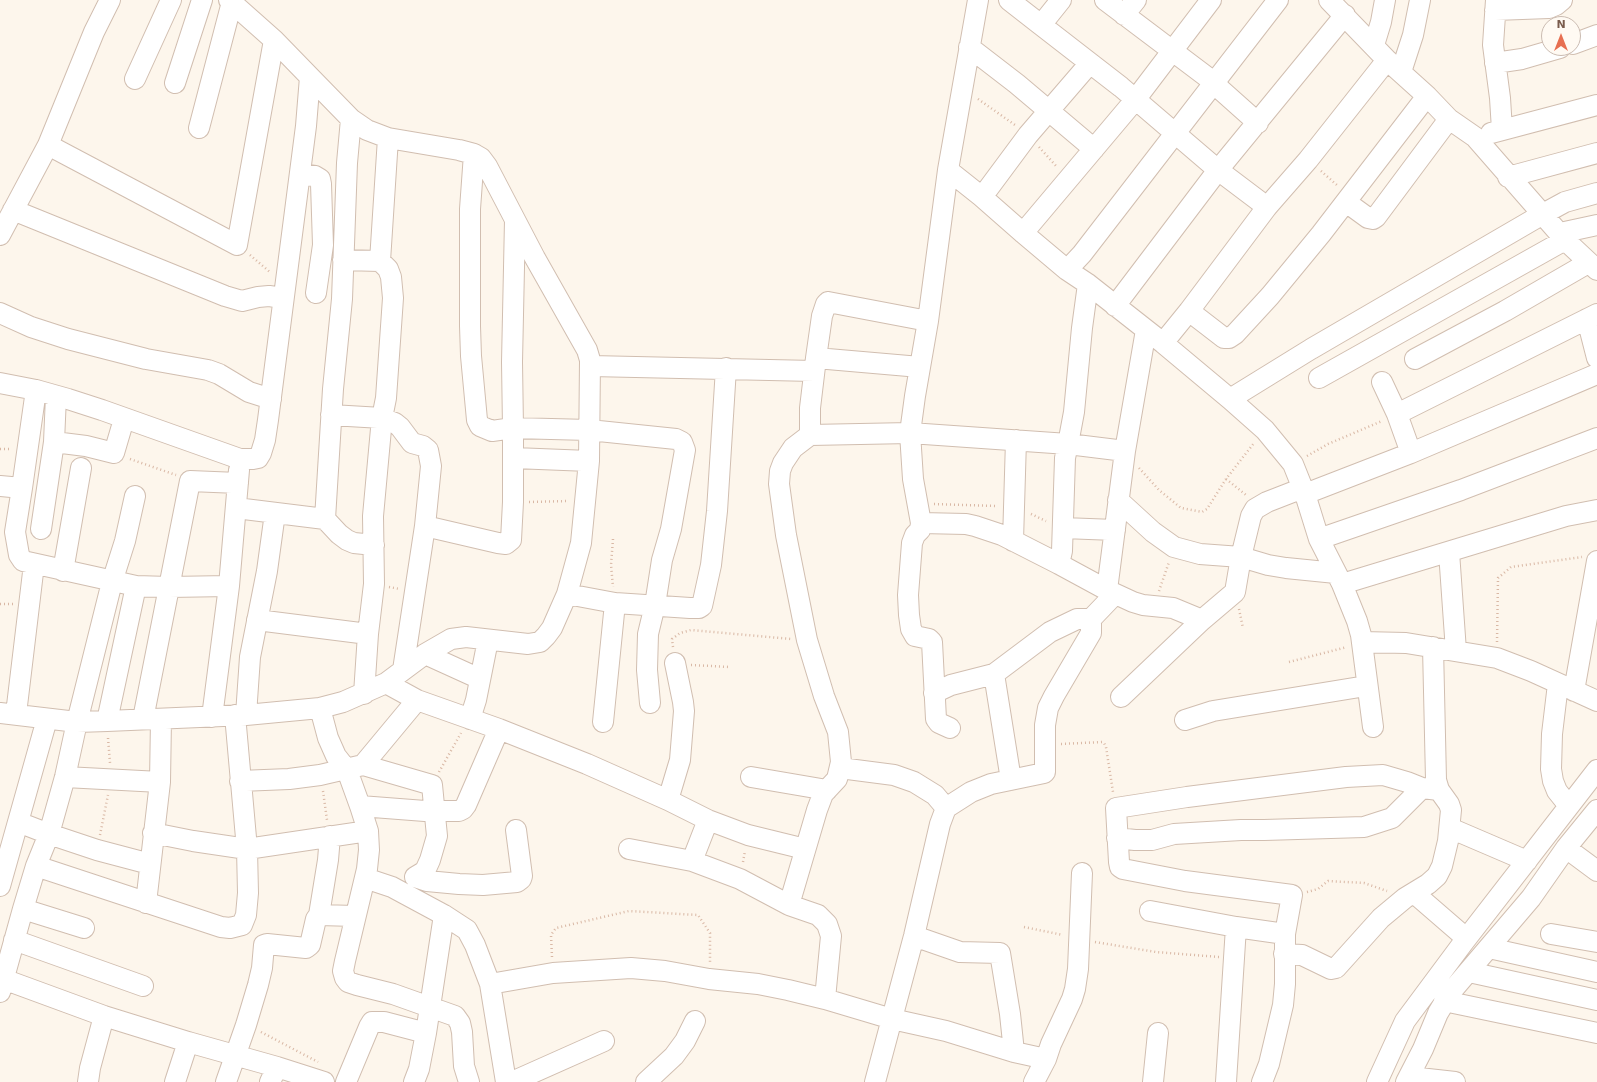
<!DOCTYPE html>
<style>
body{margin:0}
#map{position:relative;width:1597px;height:1082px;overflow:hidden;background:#fdf6ec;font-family:"DejaVu Sans",sans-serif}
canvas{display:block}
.north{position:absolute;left:1541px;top:16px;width:40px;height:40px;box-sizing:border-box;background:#fffaf3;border:1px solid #cabbb1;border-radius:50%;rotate:0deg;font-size:11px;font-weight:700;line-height:16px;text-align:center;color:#7a5c4d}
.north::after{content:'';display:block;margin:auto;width:14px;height:18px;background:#e76f51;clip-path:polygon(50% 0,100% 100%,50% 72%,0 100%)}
</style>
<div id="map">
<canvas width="1597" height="1082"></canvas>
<div class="north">N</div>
</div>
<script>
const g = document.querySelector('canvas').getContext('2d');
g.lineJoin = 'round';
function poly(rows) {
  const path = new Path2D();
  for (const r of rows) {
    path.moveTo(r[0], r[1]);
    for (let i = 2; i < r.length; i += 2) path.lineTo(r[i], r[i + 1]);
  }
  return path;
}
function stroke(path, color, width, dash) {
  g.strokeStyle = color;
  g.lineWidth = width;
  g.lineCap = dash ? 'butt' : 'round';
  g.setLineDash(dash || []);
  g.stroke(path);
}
const path = poly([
 [978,99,1015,125],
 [1039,147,1057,167],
 [1321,171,1338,186],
 [250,255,271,273],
 [0,449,11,449],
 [1307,456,1328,444,1382,421],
 [130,459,176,475],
 [1139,468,1159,490,1181,508,1202,512,1207,509,1226,479,1254,443],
 [1226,479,1246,495],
 [529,502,568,501],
 [934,504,997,506],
 [1031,514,1046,521],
 [613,539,611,565,613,587],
 [389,587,400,589],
 [1159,591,1169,562],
 [0,604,13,604],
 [1239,609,1243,628],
 [1497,642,1498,578,1511,567,1582,557],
 [673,647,672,639,680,633,691,630,791,639],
 [1289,662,1347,647],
 [691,665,730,667],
 [108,738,110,763],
 [1061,744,1102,742,1104,743,1106,747,1113,792],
 [439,772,461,733],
 [323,791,327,820],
 [100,835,108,795],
 [743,862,745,851],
 [1307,892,1318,889,1328,881,1364,883,1387,891],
 [1024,927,1063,935],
 [1095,942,1156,952,1219,957],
 [552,957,551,935,556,928,629,911,698,915,710,933,710,963],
 [261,1032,318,1062]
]);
const minor = poly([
 [110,0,94,32,48,145,237,245,274,40],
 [229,0,274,40,310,77],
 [1009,0,1041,25,1061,0],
 [1105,0,1215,83,1221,90,1258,123],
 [1278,0,1082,254,1067,270,1088,284,1163,343,1230,399,1265,430,1293,464,1305,494,1319,539,1342,584,1357,621,1361,635,1373,727],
 [1329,0,1387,60,1427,96,1449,119,1475,137,1565,240,1597,270],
 [1496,0,1493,45,1500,98,1502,130],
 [1495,10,1549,8,1556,5,1562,0],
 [1124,15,1136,0],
 [1041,25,1090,63],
 [1573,44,1597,35],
 [1374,45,1381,22,1385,0],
 [969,47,1017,84,1094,149],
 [1495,63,1522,59,1560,48],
 [1401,72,1413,35,1420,0],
 [135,79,171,0],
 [175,83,202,0],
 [351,119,347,163,342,299,333,389,325,519,339,534,347,540,354,543,374,545],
 [199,128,232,2],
 [1491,133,1597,105],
 [948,170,982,197,1023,233,1067,270],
 [300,174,315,176,320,179,321,184,323,245,316,293],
 [1508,177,1597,153],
 [982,197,1028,135,1090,63,1121,87,1218,170,1267,207],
 [1346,202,1368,218,1373,219,1376,217,1449,119],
 [13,210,225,296,242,301,258,297,269,296,283,298],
 [1023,233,1135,100,1211,0],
 [1560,233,1597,225],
 [0,235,48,145],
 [343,260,380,261,388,138],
 [380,261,388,269,391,277,393,298,386,398,382,418,395,423,400,427,412,443,423,446,428,450,431,466,425,526],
 [1088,284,1082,328,1074,412,1068,444,1065,458,1062,551,1059,564,1002,535,975,526,966,524,921,523,913,479,910,433,1068,444,1125,451],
 [828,302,928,321,915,396,910,433,810,435,810,408,816,358,822,316,826,304,828,302],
 [1115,306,1218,170,1345,15],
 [1189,311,1224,338,1229,338,1235,334,1270,296,1321,234,1427,96],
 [0,313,31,327,68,339,146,359,208,370,219,374,249,392,271,399],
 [1587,319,1597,358],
 [928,321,948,170,978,0],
 [1163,343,1189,311,1267,207,1308,160,1387,60],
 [816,358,920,367],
 [1415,359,1505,311,1588,263],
 [591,366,814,371],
 [1319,378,1565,240],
 [1382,382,1397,414,1411,453],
 [0,383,36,390],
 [1230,399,1311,349,1543,214,1565,202,1597,193],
 [1397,414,1597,314],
 [331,415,382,418,373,516,374,584,368,634,364,694],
 [54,442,56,396],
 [514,458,589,461],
 [0,486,22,488,36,390,68,399,102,410,240,459,253,459,258,458,261,453,265,440,268,420,306,126,310,77,351,119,367,130,388,138,459,150,474,154,470,209,470,326,471,356,477,420,480,426,492,431,513,428,512,362,515,220],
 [22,488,15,532,19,555,23,561,136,586,169,587,229,586],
 [1305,494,1411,453,1597,374],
 [1118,500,1153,532,1174,547,1200,554,1241,557,1268,565,1286,568,1336,573],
 [236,508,325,519],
 [921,523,920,530,915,535,912,543,908,595,909,615,911,629,915,636,929,639,932,642,936,719,939,723,950,728],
 [1063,528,1115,530],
 [41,529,54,442,86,446,114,453,124,419],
 [1319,539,1461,490,1597,438],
 [1013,541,1016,440],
 [1449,552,1456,651],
 [1059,564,1107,590,1133,602,1143,605,1173,608,1202,620],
 [63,571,81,468],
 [1342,584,1566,516,1597,510],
 [1107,590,1125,451,1146,330],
 [567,594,615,603,690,608,699,608,702,606,711,565,717,511,726,368],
 [257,620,368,634],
 [1362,642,1406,643,1497,658,1531,671,1597,701],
 [425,654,480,679],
 [403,670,425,526,498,543,506,544,511,540,513,502,513,428,589,430,676,439,682,442,685,450,671,529,662,560,655,605,648,634,647,670,650,703],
 [994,674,1011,780],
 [386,683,417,700,499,729,587,764,668,800,708,820,748,835,805,849],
 [1558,684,1552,734,1551,769,1553,781,1557,791,1569,806],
 [1574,691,1597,561],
 [934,693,951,685,994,674,1050,632,1077,619,1091,619,1115,594],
 [1121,697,1202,620,1235,592,1241,557,1251,516,1255,509,1267,502,1303,488],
 [320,708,328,738,336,756,347,770,360,806,368,831,369,850,367,869,345,961,343,971,345,978,348,982,357,985,393,994,455,1016,460,1023,462,1032,464,1066,469,1082],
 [0,713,77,722,107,721,246,715,320,708,343,702,386,683,425,654,451,639,466,637,528,644,540,642,546,636,552,628,567,594,581,543,589,461,590,360,587,350,535,258,487,166,481,158,474,154],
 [16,714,34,564],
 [246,715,250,657,267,571,275,513],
 [212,717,229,586,239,470],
 [143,719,190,481,238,483],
 [470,719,476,700,488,640],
 [1185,720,1213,711,1366,686],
 [107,721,136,586],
 [603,722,615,603],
 [363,765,432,785,437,836,430,860,425,871,415,877,427,881,459,884,483,885,517,882,521,879,522,876,516,830],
 [840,768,894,775,914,782,935,795,946,808],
 [65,777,160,782],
 [751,777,827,790],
 [240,781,289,779,320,775,363,765,417,700],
 [668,800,680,760,684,711,683,702,675,663],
 [360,806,425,811,459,811,463,809,466,805,499,729],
 [18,822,49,834,97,850,150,864],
 [1450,828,1527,861],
 [153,833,193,841,247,849,368,831],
 [1117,838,1135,840,1152,840,1174,834,1241,830,1264,830,1364,827,1392,818,1422,788],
 [1566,848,1597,871],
 [629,849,692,861,740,879,789,905,818,915,827,924,831,936,825,999],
 [692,861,708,820],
 [36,866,221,927,230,928,242,925,246,915,248,893,247,849,235,715],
 [365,878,392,887,444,915,467,930,475,945,490,984,506,1082],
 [0,886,47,719],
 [1414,893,1466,938],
 [146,903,160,782,161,719],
 [789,905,817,810,823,794,837,779,841,762,838,732,824,696,807,640,786,535,779,484,780,471,783,463,793,448,810,435],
 [1150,911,1236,927,1285,934],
 [319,915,355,916],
 [84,928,23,909,36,866,49,834,65,777,77,722,112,582,125,541,135,496],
 [1551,934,1597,942],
 [914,936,960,952,1000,953,1010,1014,1014,1052],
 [14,940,143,986],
 [1489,948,1597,972],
 [1284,954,1302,955,1331,969,1336,968,1381,918,1405,898,1428,884,1437,876,1442,866,1448,841,1451,810,1449,804,1439,790,1436,780,1433,647],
 [1469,972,1597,1000],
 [3,979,104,1016,188,1042,277,1067,270,1082],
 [490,984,553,973,631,968,665,971,709,979,758,984,788,990,825,999,892,1019,946,1031,1014,1052,1046,1059],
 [0,992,23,909],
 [1444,1001,1597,1033],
 [277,1067,324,1082],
 [1410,1077,1455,1082],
 [88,1082,90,1068,104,1016],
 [175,1082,188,1042],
 [226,1082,246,1025,258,985,262,968,264,945,267,944,306,948,310,945,316,919,319,915,328,860,330,836],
 [346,1082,369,1027,372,1022,384,1022,426,1033],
 [414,1082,419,1069,426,1033,444,915],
 [512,1082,604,1041],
 [646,1082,674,1056,685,1041,695,1021],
 [875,1082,914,936,940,824,946,808,971,792,991,784,1044,773,1045,772,1045,725,1048,708,1054,696,1091,633,1091,619],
 [1034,1082,1046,1059,1051,1044,1072,999,1075,989,1078,969,1082,873],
 [1153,1082,1158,1033],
 [1226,1082,1236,927],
 [1262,1082,1269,1064,1283,1005,1285,984,1285,934,1292,895,1185,881,1123,869,1120,867,1119,862,1116,808,1187,797,1346,777,1383,775,1407,782,1422,788,1439,790],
 [1377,1082,1405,1021,1463,943,1597,770],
 [1406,1082,1423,1049,1438,1013,1450,993,1531,898,1566,848,1597,810]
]);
stroke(minor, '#d1beb0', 22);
stroke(path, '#d9b8a5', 2.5, [1, 3]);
stroke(minor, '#fff', 20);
</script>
